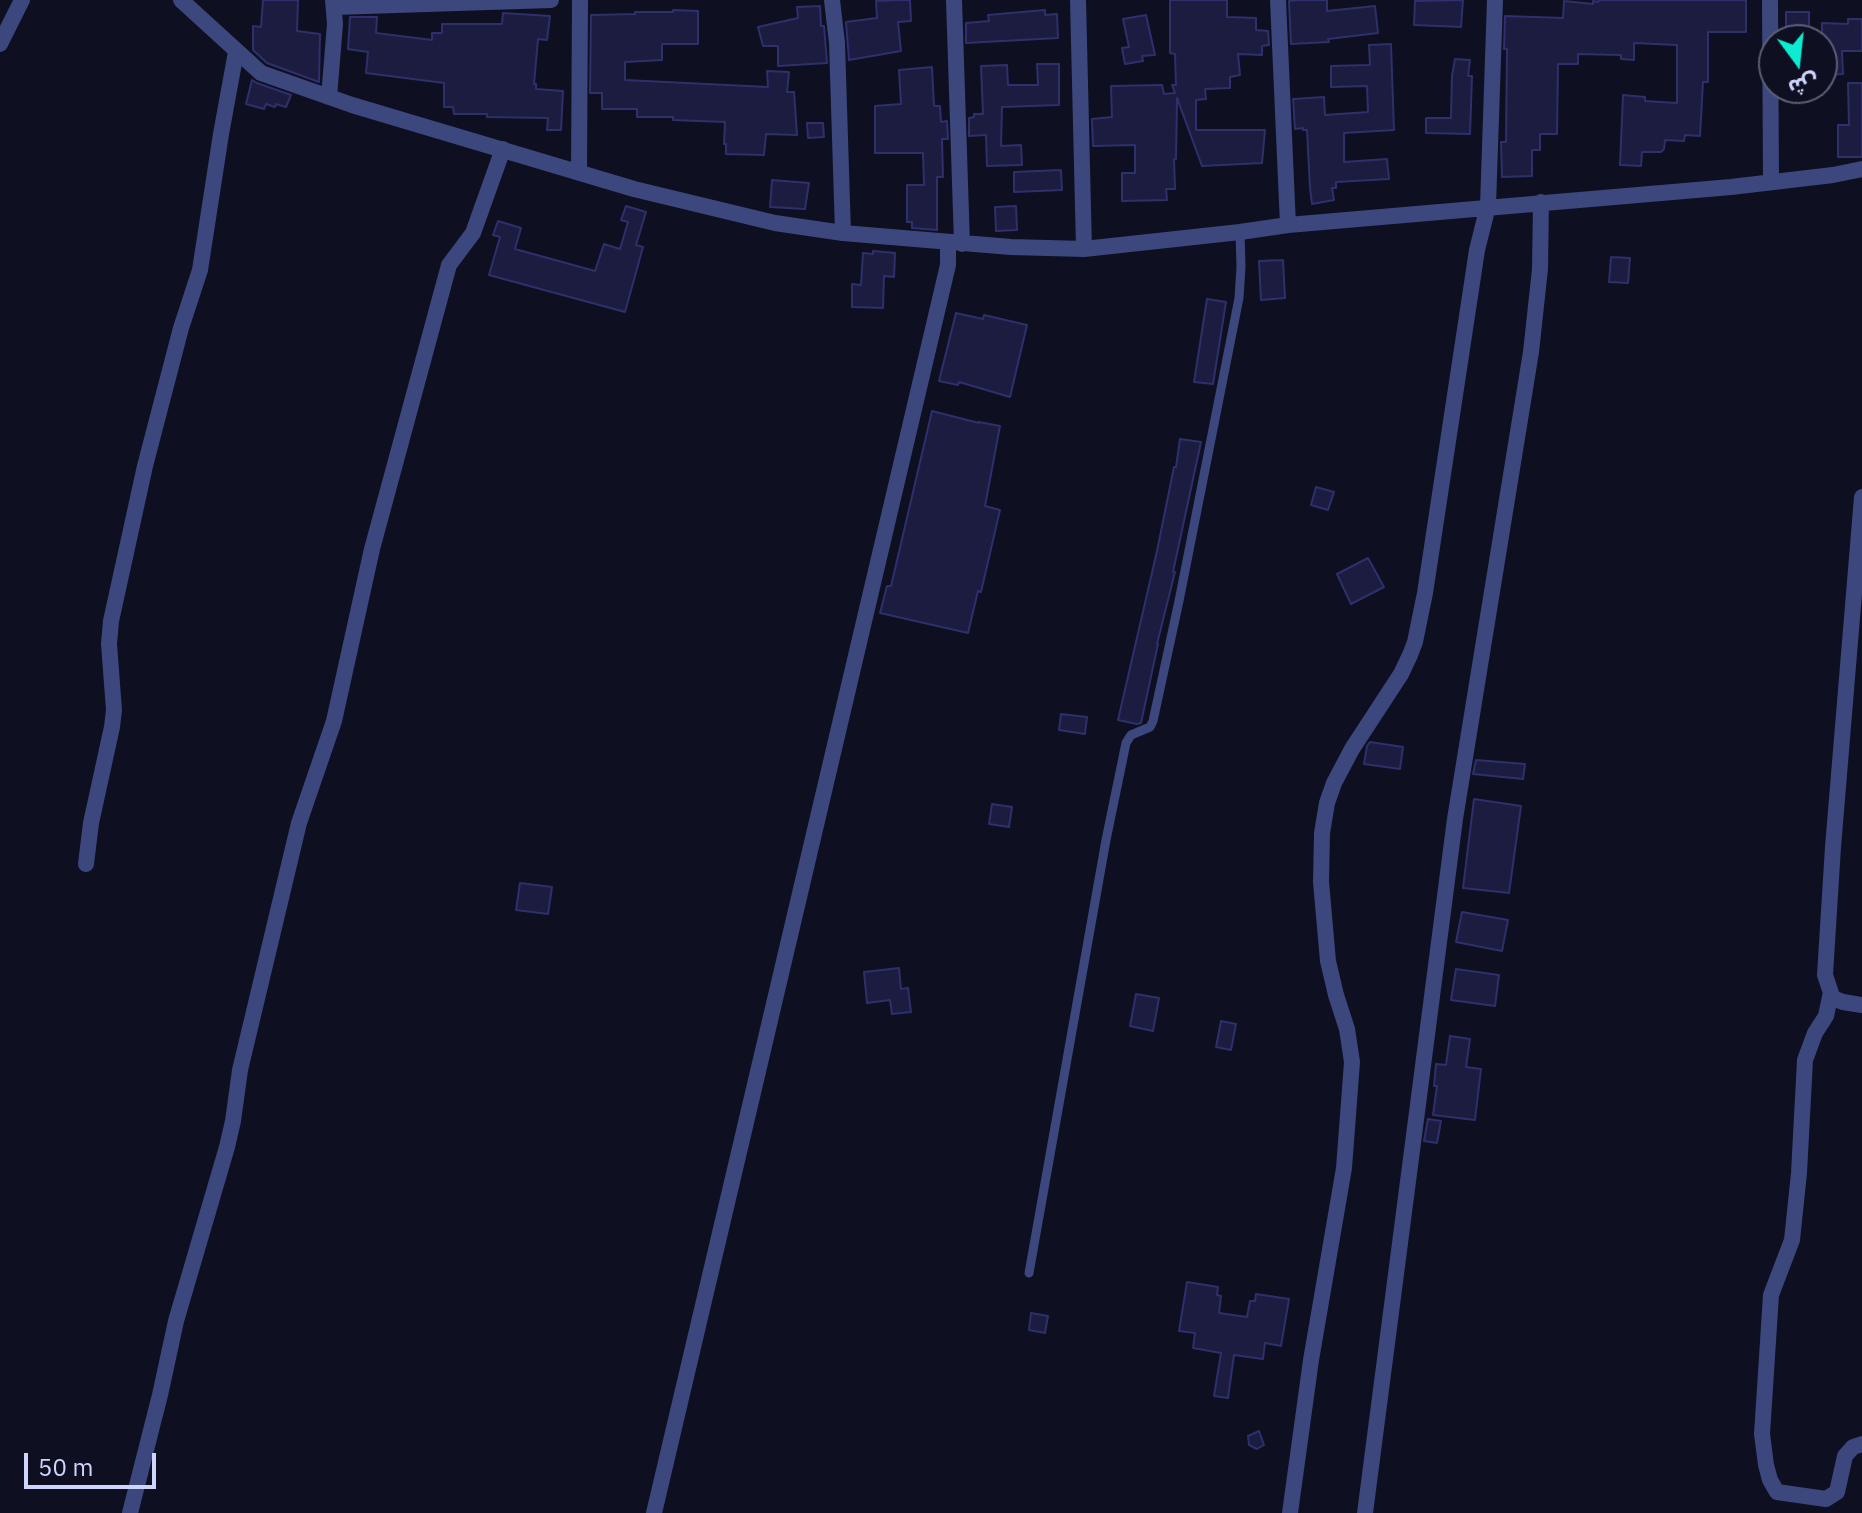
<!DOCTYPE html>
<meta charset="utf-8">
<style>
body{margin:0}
#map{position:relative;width:1862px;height:1513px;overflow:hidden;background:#0e0f20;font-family:"IBM Plex Sans","Noto Sans Arabic",sans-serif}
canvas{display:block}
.north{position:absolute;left:1758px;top:24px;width:80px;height:80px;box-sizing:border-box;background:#0e0f20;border:2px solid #5b5e78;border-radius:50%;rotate:165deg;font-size:22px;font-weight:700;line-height:32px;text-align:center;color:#cfd4fd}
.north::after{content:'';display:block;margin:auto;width:28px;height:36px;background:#0cecd1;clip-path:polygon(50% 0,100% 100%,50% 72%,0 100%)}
.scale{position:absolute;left:24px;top:1453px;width:132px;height:36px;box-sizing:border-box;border:4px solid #cfd4fd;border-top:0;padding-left:10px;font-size:24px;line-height:28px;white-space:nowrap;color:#cfd4fd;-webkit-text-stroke:6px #0e0f20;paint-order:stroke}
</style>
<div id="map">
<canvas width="1862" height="1513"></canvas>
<div class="north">ش</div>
<div class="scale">50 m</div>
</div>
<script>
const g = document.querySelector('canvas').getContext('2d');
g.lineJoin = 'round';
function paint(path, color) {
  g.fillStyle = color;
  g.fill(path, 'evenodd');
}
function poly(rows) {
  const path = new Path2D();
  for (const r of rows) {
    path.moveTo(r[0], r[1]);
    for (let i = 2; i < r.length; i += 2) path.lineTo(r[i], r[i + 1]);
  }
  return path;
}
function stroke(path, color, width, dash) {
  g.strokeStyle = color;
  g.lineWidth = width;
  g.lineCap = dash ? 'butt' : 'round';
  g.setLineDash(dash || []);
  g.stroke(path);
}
const building = poly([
 [263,0,298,0,297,31,320,34,319,82,267,63,253,50,253,26,261,27,263,0],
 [899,0,910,0,911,21,898,22,901,51,849,60,846,22,877,18,876,1,899,0],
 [1170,0,1227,0,1227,17,1256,18,1256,30,1268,31,1269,45,1262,46,1262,55,1238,54,1240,75,1230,77,1230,88,1205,89,1206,99,1196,100,1196,130,1265,130,1262,163,1202,166,1177,98,1176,159,1174,159,1175,189,1166,189,1167,200,1122,201,1122,173,1135,173,1135,145,1093,146,1092,119,1112,117,1111,86,1162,85,1164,94,1175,93,1172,85,1176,85,1175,54,1170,53,1170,0],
 [1298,0,1327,0,1327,11,1375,6,1378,33,1328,39,1329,42,1291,44,1289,1,1298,0],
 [1463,0,1461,27,1414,25,1415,1,1463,0],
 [1599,0,1746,0,1746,32,1708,32,1708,82,1703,82,1700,136,1685,135,1684,141,1665,140,1664,149,1661,152,1642,152,1641,166,1620,165,1623,95,1645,97,1645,101,1677,103,1677,45,1634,43,1634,60,1621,59,1621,55,1578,54,1578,64,1558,64,1557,134,1540,134,1540,150,1532,150,1532,176,1502,177,1501,142,1506,142,1507,49,1504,49,1505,16,1563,18,1564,1,1593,4,1593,1,1598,2,1599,0],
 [820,6,821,26,824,26,827,63,778,66,778,46,763,46,758,27,798,18,797,7,820,6],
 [673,10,698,11,698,44,662,44,662,60,625,62,625,80,768,87,767,71,789,72,787,92,794,92,797,135,766,134,764,155,726,154,726,144,724,144,725,122,673,120,673,117,637,117,637,109,602,109,602,93,590,93,591,15,635,14,635,12,673,12,673,10],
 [1045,10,1045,15,1057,14,1058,38,966,43,966,23,989,21,988,15,1045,10],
 [1786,12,1809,12,1809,29,1786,29,1786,12],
 [503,13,550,16,547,40,538,39,534,84,536,84,536,89,563,91,561,130,547,130,548,118,487,117,487,114,454,114,453,107,444,107,444,83,366,73,368,52,348,49,350,17,377,17,376,33,432,40,432,33,442,33,442,24,502,24,503,13],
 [1146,15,1155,55,1142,56,1143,61,1125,64,1122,48,1129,47,1123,19,1146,15],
 [1848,19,1862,19,1862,51,1842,51,1843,74,1822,75,1822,23,1848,24,1848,19],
 [1391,44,1394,130,1344,133,1344,162,1387,159,1389,179,1336,182,1336,188,1332,188,1334,200,1312,204,1310,188,1307,130,1303,130,1303,128,1295,129,1293,99,1324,97,1325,115,1368,112,1367,86,1331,87,1331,66,1370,65,1369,45,1391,44],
 [1455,59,1470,60,1468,76,1472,76,1470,134,1426,133,1426,118,1451,118,1452,76,1455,59],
 [1037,64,1059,64,1059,105,1002,107,1001,146,1021,145,1022,165,987,166,986,135,969,136,969,118,974,117,974,114,983,114,981,66,1007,65,1008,85,1038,85,1037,64],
 [932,67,934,106,940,106,941,122,947,121,948,139,942,139,943,177,937,177,937,230,912,228,912,222,907,222,907,185,924,185,923,153,875,153,875,106,901,104,899,70,932,67],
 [252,80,257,83,291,95,286,107,276,104,275,107,266,104,264,109,246,104,252,80],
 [1848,83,1862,83,1862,157,1838,157,1838,125,1849,125,1848,83],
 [807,123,823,123,824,137,808,138,807,123],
 [1061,170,1062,190,1014,192,1014,172,1061,170],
 [772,180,809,183,805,209,770,207,772,180],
 [626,206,646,212,636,245,643,247,625,312,489,275,500,237,493,235,498,221,521,228,515,249,595,271,604,244,620,249,628,222,621,220,626,206],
 [1016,206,1017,230,996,231,995,207,1016,206],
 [873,251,895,253,894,277,884,276,883,308,852,307,852,284,861,285,863,253,873,254,873,251],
 [1611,257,1630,258,1628,283,1609,282,1611,257],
 [1283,260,1285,298,1261,300,1259,261,1283,260],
 [1207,299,1226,302,1213,384,1194,382,1207,299],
 [956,313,983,319,984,315,1027,325,1010,397,959,382,958,385,939,381,956,313],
 [932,411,979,423,979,422,1000,426,985,506,1000,510,981,592,978,591,968,633,880,613,887,586,891,586,932,411],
 [1180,439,1201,442,1173,572,1175,572,1157,644,1158,644,1141,723,1137,724,1118,720,1157,551,1174,467,1176,467,1180,439],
 [1316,487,1334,492,1328,510,1311,505,1316,487],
 [1368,558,1384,587,1351,604,1337,574,1368,558],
 [1061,714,1087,717,1085,734,1059,730,1061,714],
 [1370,742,1403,747,1400,769,1364,764,1367,746,1370,742],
 [1476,760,1525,764,1523,779,1473,774,1476,760],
 [1474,799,1521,806,1509,893,1463,888,1474,799],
 [992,804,1012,807,1009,827,989,824,992,804],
 [520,883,552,887,548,914,516,910,520,883],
 [1462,912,1508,920,1502,951,1456,942,1462,912],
 [899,968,901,989,908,988,911,1012,892,1014,890,1000,867,1003,864,972,899,968],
 [1456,969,1499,975,1495,1006,1451,1000,1456,969],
 [1136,994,1159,998,1153,1031,1130,1026,1136,994],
 [1221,1021,1236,1024,1231,1050,1216,1047,1221,1021],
 [1450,1036,1470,1039,1466,1067,1481,1069,1475,1120,1433,1115,1437,1086,1434,1086,1436,1064,1446,1065,1450,1036],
 [1428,1119,1441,1121,1437,1143,1424,1141,1428,1119],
 [1187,1282,1218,1287,1217,1295,1221,1296,1219,1313,1247,1317,1250,1301,1255,1301,1256,1294,1289,1299,1281,1346,1265,1343,1263,1359,1234,1355,1228,1398,1214,1396,1221,1353,1193,1348,1195,1333,1179,1331,1187,1282],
 [1031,1313,1048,1316,1045,1333,1029,1330,1031,1313],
 [1259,1431,1264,1445,1257,1449,1249,1445,1248,1436,1259,1431]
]);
const service = poly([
 [1029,1273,1106,840,1126,743,1131,735,1150,727,1153,721,1179,601,1239,298,1241,267,1240,232]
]);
const minor = poly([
 [181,0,261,73,352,105,634,189,775,223,843,233,1011,247,1084,249,1240,232,1288,225,1731,187,1833,175,1862,169],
 [832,0,837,43,843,233],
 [954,0,962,244],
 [1078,0,1084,249],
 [1278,0,1288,225],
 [1770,0,1771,182],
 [334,7,551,0],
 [0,44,22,0],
 [329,97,335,24,333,0],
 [579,173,580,0],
 [1862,497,1833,847,1825,975,1831,993,1830,997,1843,1002,1862,1005],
 [86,864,91,823,112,727,114,710,109,644,111,621,145,466,181,328,200,270,221,134,236,52],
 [1830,997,1826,1016,1815,1033,1805,1060,1799,1173,1792,1240,1771,1295,1762,1434,1766,1465,1770,1480,1777,1492,1826,1499,1837,1492,1845,1456,1853,1447,1862,1444],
 [130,1513,160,1395,176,1321,227,1147,233,1121,240,1070,299,823,334,721,372,549,449,265,473,233,503,149],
 [654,1513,948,265,948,243],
 [1290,1513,1311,1360,1344,1168,1352,1062,1347,1029,1336,995,1328,961,1321,882,1322,833,1327,803,1334,783,1352,749,1401,674,1410,655,1415,642,1425,593,1477,250,1488,206,1495,0],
 [1365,1513,1455,819,1531,352,1540,269,1541,202]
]);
paint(building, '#1b1c40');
stroke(building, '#2e306b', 2);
stroke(service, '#3b477d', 9);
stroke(minor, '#3b477d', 16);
</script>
